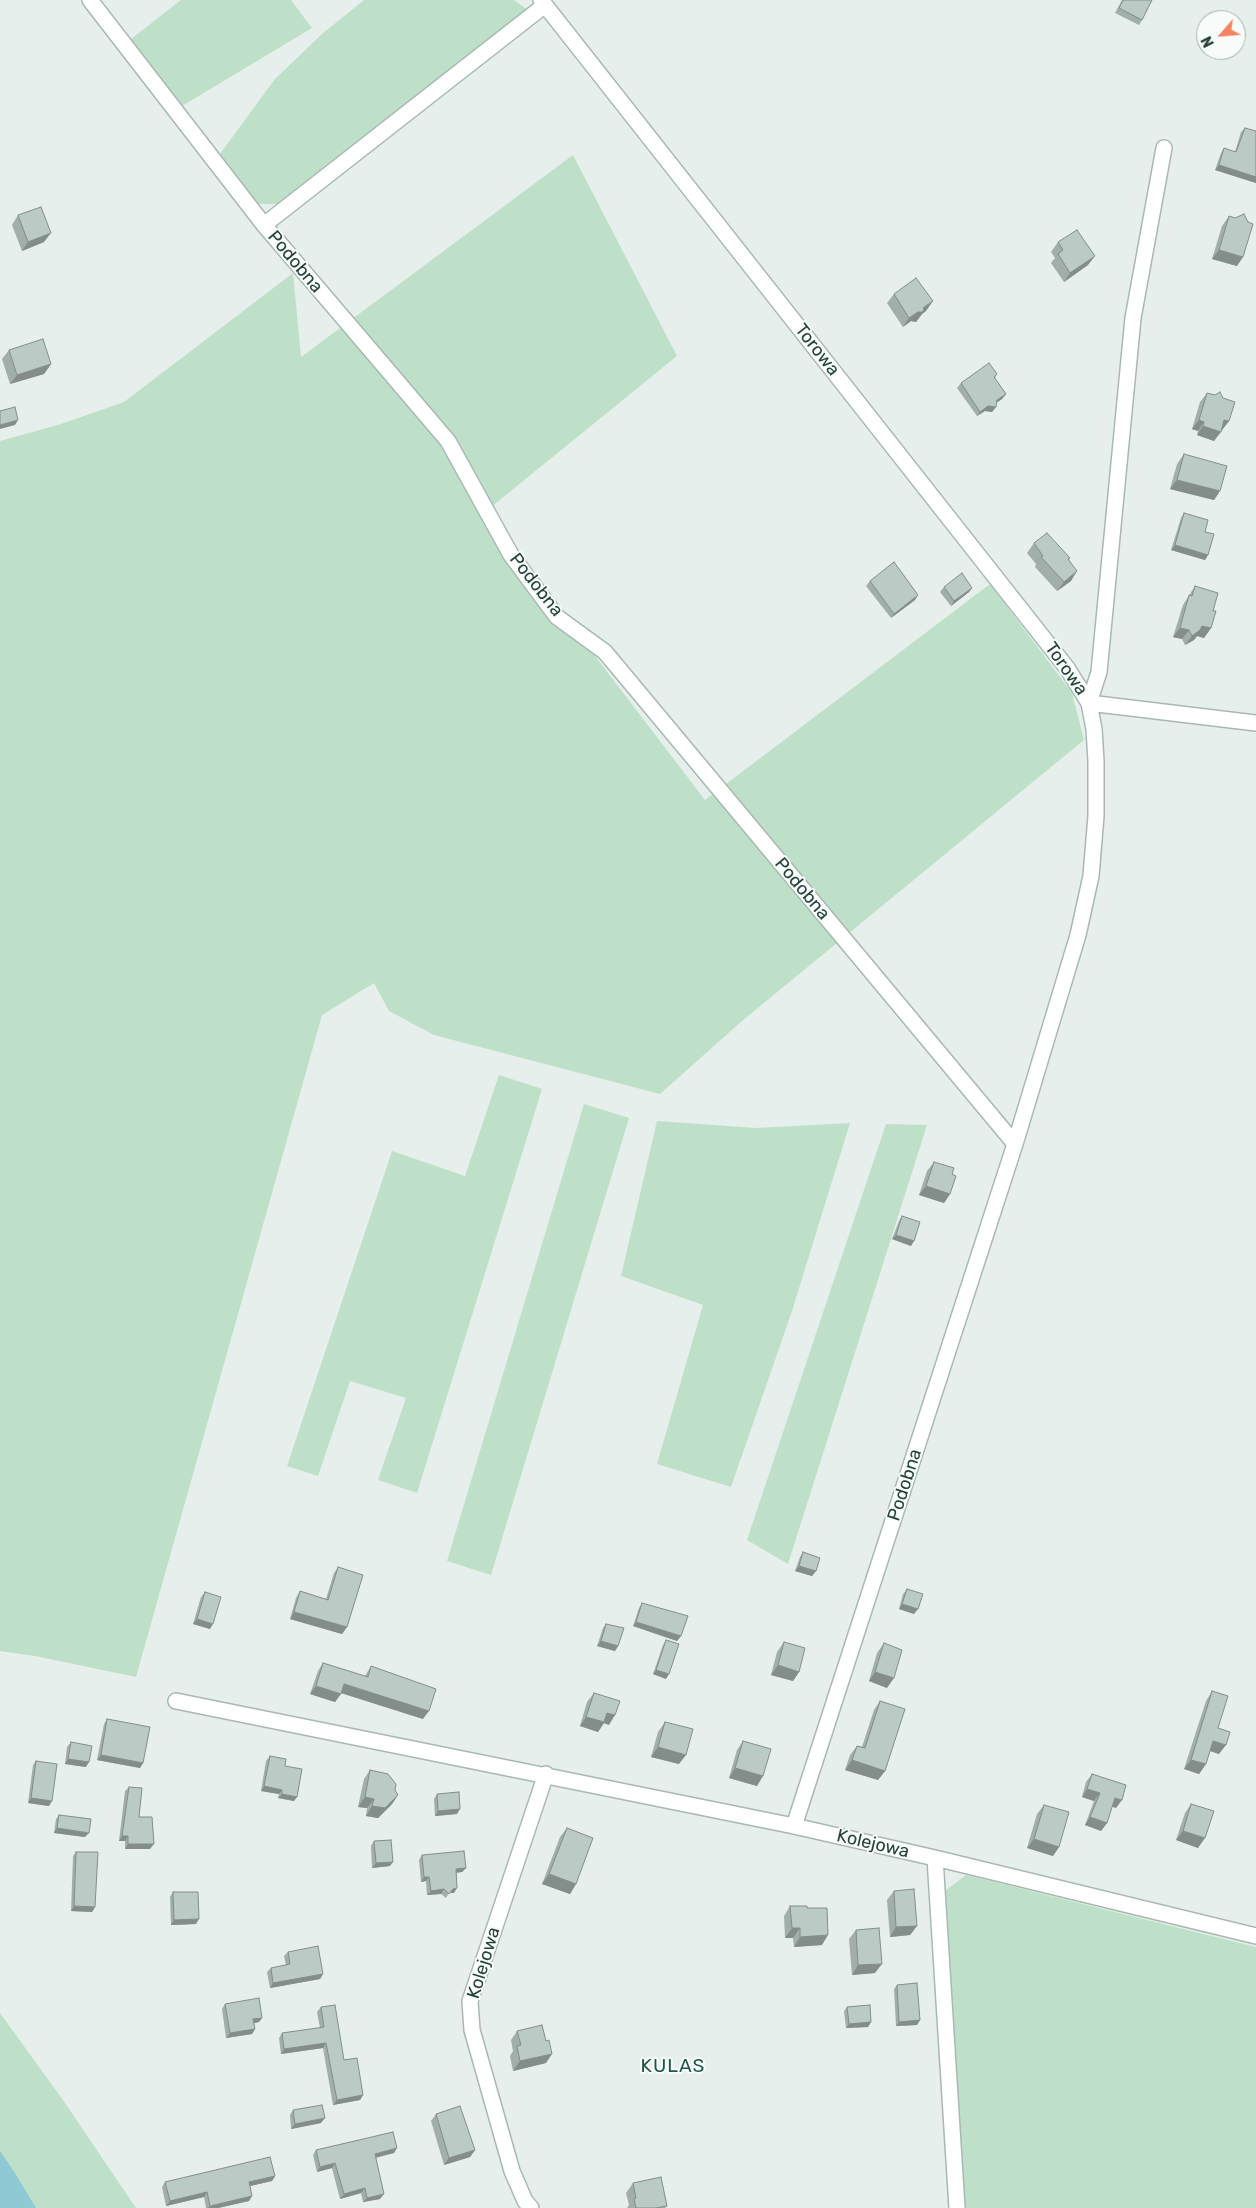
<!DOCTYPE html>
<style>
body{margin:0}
#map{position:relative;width:1256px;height:2208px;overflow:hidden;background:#e6efeb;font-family:Rubik,sans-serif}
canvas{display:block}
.north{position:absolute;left:1196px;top:10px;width:50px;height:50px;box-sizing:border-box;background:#f7fbf9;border:1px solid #a3b1ad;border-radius:50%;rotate:243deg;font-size:14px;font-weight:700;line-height:20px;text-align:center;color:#24423a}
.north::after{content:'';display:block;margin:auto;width:18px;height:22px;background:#f4845f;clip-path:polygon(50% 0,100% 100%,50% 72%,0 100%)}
</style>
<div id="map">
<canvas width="1256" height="2208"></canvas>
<div class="north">N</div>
</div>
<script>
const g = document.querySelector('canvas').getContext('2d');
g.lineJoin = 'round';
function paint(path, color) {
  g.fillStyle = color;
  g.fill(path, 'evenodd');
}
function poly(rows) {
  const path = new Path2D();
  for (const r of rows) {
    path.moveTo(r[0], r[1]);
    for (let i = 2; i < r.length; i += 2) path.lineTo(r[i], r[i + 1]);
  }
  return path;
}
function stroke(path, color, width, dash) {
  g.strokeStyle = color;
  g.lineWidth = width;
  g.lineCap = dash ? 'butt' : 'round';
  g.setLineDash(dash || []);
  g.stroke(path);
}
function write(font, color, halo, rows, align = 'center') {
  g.font = font + ' Rubik,sans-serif';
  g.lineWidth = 4;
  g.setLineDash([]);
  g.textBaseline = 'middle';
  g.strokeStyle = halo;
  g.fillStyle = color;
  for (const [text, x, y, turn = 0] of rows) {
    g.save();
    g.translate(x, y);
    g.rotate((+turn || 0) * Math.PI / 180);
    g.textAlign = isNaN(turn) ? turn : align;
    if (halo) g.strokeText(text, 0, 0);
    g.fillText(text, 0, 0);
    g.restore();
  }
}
const green = poly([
 [181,0,291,0,312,28,182,106,131,39],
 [364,0,514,0,529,11,277,204,257,204,220,154,275,79,322,34],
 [573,155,677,356,485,512,705,800,990,584,1072,693,1084,740,742,1021,660,1094,434,1035,389,1011,374,983,322,1015,136,1677,35,1656,0,1651,0,441,61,424,124,402,293,273,301,357],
 [499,1075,542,1089,417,1493,378,1480,406,1398,350,1381,318,1476,287,1466,392,1151,465,1176],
 [584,1104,629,1118,491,1575,447,1561],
 [657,1121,756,1128,850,1123,792,1311,731,1487,657,1464,703,1305,621,1276],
 [886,1124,927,1125,788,1564,747,1540],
 [966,1875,1256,1947,1256,2208,963,2208,945,1891],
 [0,2013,63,2100,136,2208,0,2208]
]);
const water = poly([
 [0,2151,15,2173,36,2208,0,2208]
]);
const minor = poly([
 [90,0,264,225,448,441,511,555,557,617,605,652,1015,1144],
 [541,0,1067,668,1089,703,1094,729,1096,761,1096,816,1091,876,1078,935,1015,1144,794,1826],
 [264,225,545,5],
 [1089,703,1099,672,1133,318,1164,148],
 [1089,703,1256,723],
 [176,1701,794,1826,935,1858,1256,1936],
 [935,1858,957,2208],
 [531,2208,525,2201,512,2171,472,2030,470,2001,546,1774]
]);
const wall = poly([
 [1122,0,1152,0,1142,20,1139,25,1115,13],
 [1245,128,1256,183,1215,170,1221,153,1224,148,1235,152,1241,132],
 [18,215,44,242,22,251,12,225],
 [1229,216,1237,266,1212,259,1222,226],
 [1058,242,1088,265,1064,282,1051,263,1055,258,1051,252],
 [894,294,926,311,922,314,916,322,911,321,903,327,887,303],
 [9,350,51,364,44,374,10,384,2,359],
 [997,374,995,378,1006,394,1002,399,996,403,996,407,992,412,985,411,977,416,957,388,961,383],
 [1207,393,1215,395,1229,421,1222,430,1221,430,1214,441,1197,435,1198,431,1192,429,1200,402],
 [1184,454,1220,491,1214,500,1170,489,1177,464],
 [1184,513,1205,532,1208,555,1205,560,1171,550,1181,518],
 [1034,543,1070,558,1069,560,1071,581,1057,591,1035,567,1036,564,1027,553],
 [870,581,915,600,891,618,866,586],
 [1195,586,1213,611,1211,628,1204,638,1197,636,1194,640,1185,645,1182,639,1173,637,1183,605],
 [944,587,972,588,969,592,951,606,940,592],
 [934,1162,952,1174,950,1194,944,1203,919,1195,927,1171],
 [902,1216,911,1246,892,1239,899,1221],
 [803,1552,816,1571,812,1576,795,1571,800,1557],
 [338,1567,347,1627,342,1634,290,1619,296,1598,300,1591,326,1599,334,1573],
 [907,1589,914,1614,899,1609,903,1594],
 [205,1592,210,1629,193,1624,201,1597],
 [642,1603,681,1636,677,1641,633,1626,639,1608],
 [606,1624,618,1646,615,1651,597,1646,603,1628],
 [666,1640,666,1679,653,1674,663,1645],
 [784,1642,799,1672,793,1681,771,1675,777,1652],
 [884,1643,887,1688,869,1681,877,1653],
 [323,1663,365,1676,371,1666,423,1719,341,1693,335,1702,310,1694,318,1671],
 [1212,1691,1218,1728,1219,1754,1210,1751,1206,1764,1199,1774,1184,1769,1206,1701],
 [594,1693,609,1725,604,1723,598,1732,580,1726,587,1702],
 [880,1701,885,1771,878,1780,845,1770,850,1755,857,1746,862,1747,874,1710],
 [107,1719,143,1763,140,1768,97,1760,104,1724],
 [665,1722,679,1764,651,1757,658,1732],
 [743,1741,757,1786,729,1778,737,1750],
 [71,1742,86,1767,65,1764,67,1747],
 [270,1756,285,1766,294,1801,278,1798,279,1794,261,1791,266,1761],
 [36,1761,49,1806,28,1803,33,1765],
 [370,1770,395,1790,398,1795,392,1804,378,1818,366,1816,367,1808,358,1807,364,1779],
 [1092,1774,1116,1808,1112,1806,1107,1823,1101,1831,1085,1825,1094,1801,1082,1797,1086,1782],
 [129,1787,139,1817,150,1849,125,1849,125,1841,119,1841,125,1791],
 [437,1794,457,1814,435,1816,434,1799],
 [1191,1804,1198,1848,1176,1840,1185,1813],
 [1044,1805,1059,1847,1053,1856,1027,1848,1037,1814],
 [59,1815,85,1837,54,1833,56,1819],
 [567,1828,576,1884,570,1894,542,1884,560,1837],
 [374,1841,390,1866,372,1868,371,1846],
 [76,1852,95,1907,92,1912,71,1911,73,1856],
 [422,1855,466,1868,462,1872,456,1873,454,1893,449,1893,446,1898,441,1894,427,1895,426,1881,421,1882,419,1860],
 [894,1891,917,1926,910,1935,890,1937,887,1900],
 [173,1892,196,1924,171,1925,170,1897],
 [790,1906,807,1908,822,1945,794,1947,793,1938,785,1938,784,1916],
 [856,1930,875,1973,852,1975,849,1939],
 [288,1952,323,1974,320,1979,270,1988,267,1972,271,1968,286,1965,284,1956],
 [897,1985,920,2020,917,2025,896,2026,894,1989],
 [225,2004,262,2018,259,2022,254,2023,255,2029,252,2034,226,2038,222,2009],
 [321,2007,344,2060,363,2095,360,2100,333,2105,323,2048,281,2054,279,2038,282,2033,320,2028,317,2012],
 [847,2007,871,2022,868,2027,846,2028,844,2011],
 [517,2031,546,2063,513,2071,510,2056,513,2051,511,2040],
 [293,2110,321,2123,291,2129,290,2115],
 [436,2114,475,2150,470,2157,444,2165,431,2121],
 [316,2150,394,2153,376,2158,380,2199,363,2202,361,2193,340,2199,332,2168,317,2172,313,2155],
 [275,2176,272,2181,250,2186,252,2196,249,2201,218,2208,206,2208,204,2197,166,2206,162,2187,165,2182],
 [633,2183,667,2206,665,2208,627,2208,629,2205,626,2193]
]);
const shadedWall = poly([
 [1219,165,1256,177,1256,183,1215,170],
 [51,233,44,242,22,251,28,242],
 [1219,250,1243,257,1237,266,1212,259],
 [1095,256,1088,265,1064,282,1070,273],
 [933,301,926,311,922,314,916,322,911,321,903,327,909,318],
 [51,364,44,374,10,384,17,375],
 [1006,394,1002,399,993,405,997,400],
 [988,406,996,407,992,412,985,411,977,416,980,412],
 [18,420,15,425,0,429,0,425],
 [1199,420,1204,422,1198,431,1192,429],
 [1224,420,1229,421,1222,430,1218,429],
 [1203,426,1221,432,1214,441,1197,435],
 [1177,480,1220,491,1214,500,1170,489],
 [1175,545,1208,555,1205,560,1171,550],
 [1077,571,1071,581,1057,591,1064,582],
 [972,588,969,592,951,606,954,601],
 [918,595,915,600,891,618,894,614],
 [1202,626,1211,628,1204,638,1197,636,1194,640,1185,645,1192,636],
 [1180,628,1189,630,1182,639,1173,637],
 [926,1186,950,1194,944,1203,919,1195],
 [896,1235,914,1241,911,1246,892,1239],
 [799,1566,816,1571,812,1576,795,1571],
 [902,1604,918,1609,914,1614,899,1609],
 [294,1612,347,1627,342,1634,290,1619],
 [197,1619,213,1624,210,1629,193,1624],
 [636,1622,681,1636,677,1641,633,1626],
 [601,1641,618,1646,615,1651,597,1646],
 [778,1665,799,1672,793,1681,771,1675],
 [656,1670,669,1674,666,1679,653,1674],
 [875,1672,894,1678,887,1688,869,1681],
 [344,1684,429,1711,423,1719,338,1692],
 [316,1686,341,1694,335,1702,310,1694],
 [607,1713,615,1715,609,1725,604,1723,598,1732,580,1726,586,1717],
 [1213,1741,1226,1745,1219,1754,1207,1750],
 [658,1747,686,1755,679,1764,651,1757],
 [101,1755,143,1763,140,1768,97,1760],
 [68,1759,89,1762,86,1767,65,1764],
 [852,1760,885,1771,878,1780,845,1770],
 [1191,1760,1206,1764,1199,1774,1184,1769],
 [735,1768,763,1776,757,1786,729,1778],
 [264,1786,282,1790,279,1794,261,1791],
 [1087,1789,1100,1793,1094,1801,1082,1797],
 [282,1794,297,1797,294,1801,278,1798],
 [398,1795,392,1804,378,1818,366,1816,372,1806],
 [365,1797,374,1799,367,1808,358,1807],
 [31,1798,52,1801,49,1806,28,1803],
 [1115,1798,1122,1800,1116,1808,1110,1806],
 [460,1809,457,1814,435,1816,438,1811],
 [1090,1817,1107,1823,1101,1831,1085,1825],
 [57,1828,89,1833,85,1837,54,1833],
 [1183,1831,1205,1838,1198,1848,1176,1840],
 [122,1836,128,1836,125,1841,119,1841],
 [1034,1839,1059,1847,1053,1856,1027,1848],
 [128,1844,154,1844,150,1849,125,1849],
 [393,1862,390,1866,372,1868,376,1863],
 [466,1868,462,1872,452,1873,456,1869],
 [549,1874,576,1884,570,1894,542,1884],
 [424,1877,429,1877,426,1881,421,1882],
 [457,1888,454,1893,449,1893,453,1889],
 [444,1889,441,1894,427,1895,431,1891],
 [74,1906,95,1907,92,1912,71,1911],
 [199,1919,196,1924,171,1925,174,1920],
 [917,1926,910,1935,890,1937,896,1927],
 [792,1928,800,1928,793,1938,785,1938],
 [828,1935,822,1945,794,1947,800,1937],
 [882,1964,875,1973,852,1975,858,1965],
 [323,1974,320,1979,270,1988,273,1983],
 [262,2018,259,2022,250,2024,253,2019],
 [920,2020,917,2025,896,2026,899,2022],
 [871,2022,868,2027,846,2028,849,2024],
 [255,2029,252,2034,226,2038,230,2033],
 [326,2043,323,2048,281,2054,284,2049],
 [552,2054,546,2063,513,2071,520,2061],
 [363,2095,360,2100,333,2105,337,2100],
 [325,2118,321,2123,291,2129,295,2124],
 [397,2148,394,2153,372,2158,375,2154],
 [475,2150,470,2157,444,2165,449,2158],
 [335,2163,332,2168,317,2172,320,2167],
 [275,2176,272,2181,246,2187,249,2182],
 [365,2188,361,2193,340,2199,344,2194],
 [207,2192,204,2197,166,2206,170,2201],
 [384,2194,380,2199,363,2202,367,2198],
 [252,2196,249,2201,218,2208,208,2208,210,2206]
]);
const building = poly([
 [1123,0,1152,0,1142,20,1119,8,1123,0],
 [1245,128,1256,131,1256,177,1219,165,1224,148,1236,152,1245,128],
 [41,207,51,233,28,242,18,215,41,207],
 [1244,214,1248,222,1253,224,1243,257,1219,250,1229,216,1235,218,1244,214],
 [1077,230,1095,256,1070,273,1058,254,1063,250,1058,242,1077,230],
 [916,278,933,301,924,307,923,312,918,312,909,318,894,294,916,278],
 [43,339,51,364,17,375,9,350,43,339],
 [989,363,997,374,994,377,1006,394,997,400,996,407,988,406,980,412,961,383,989,363],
 [1220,392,1223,398,1235,402,1229,421,1224,420,1221,432,1203,426,1204,422,1199,420,1207,393,1215,395,1220,392],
 [15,407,18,420,0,425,0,411,15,407],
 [1184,454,1227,466,1220,491,1177,480,1184,454],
 [1184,513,1208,520,1205,532,1214,534,1208,555,1175,545,1184,513],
 [1047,533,1070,558,1068,559,1077,571,1064,582,1041,557,1043,556,1034,543,1047,533],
 [894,562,918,595,894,614,870,581,894,562],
 [962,573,972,588,954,601,944,587,962,573],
 [1195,586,1218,593,1213,611,1216,611,1211,628,1202,626,1200,630,1192,636,1189,630,1180,628,1189,595,1192,596,1195,586],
 [934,1162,954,1168,952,1174,956,1176,950,1194,926,1186,934,1162],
 [902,1216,920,1222,914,1241,896,1235,902,1216],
 [803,1552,820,1558,816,1571,799,1566,803,1552],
 [338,1567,363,1575,347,1627,294,1612,300,1591,328,1600,338,1567],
 [907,1589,923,1594,918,1609,902,1604,907,1589],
 [205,1592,221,1597,213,1624,197,1619,205,1592],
 [642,1603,688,1616,681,1636,636,1622,642,1603],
 [606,1624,624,1628,618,1646,601,1641,606,1624],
 [666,1640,679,1644,669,1674,656,1670,666,1640],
 [784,1642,805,1648,799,1672,778,1665,784,1642],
 [884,1643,902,1650,894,1678,875,1672,884,1643],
 [323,1663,368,1677,371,1666,436,1689,429,1711,344,1684,341,1694,316,1686,323,1663],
 [1212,1691,1228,1696,1218,1728,1230,1732,1226,1745,1213,1741,1206,1764,1191,1760,1212,1691],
 [594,1693,620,1701,615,1715,607,1713,604,1722,586,1717,594,1693],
 [880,1701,905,1709,885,1771,852,1760,857,1746,865,1748,880,1701],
 [107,1719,150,1727,143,1763,101,1755,107,1719],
 [665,1722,693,1729,686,1755,658,1747,665,1722],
 [743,1741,771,1749,763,1776,735,1768,743,1741],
 [71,1742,92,1746,89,1762,68,1759,71,1742],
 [270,1756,286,1759,285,1766,302,1769,297,1797,282,1794,282,1790,264,1786,270,1756],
 [36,1761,57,1764,52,1801,31,1798,36,1761],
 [370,1770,388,1774,396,1784,395,1790,398,1795,385,1808,372,1806,374,1799,365,1797,370,1770],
 [1092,1774,1126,1785,1122,1800,1115,1798,1107,1823,1090,1817,1100,1793,1087,1789,1092,1774],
 [129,1787,142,1788,139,1817,152,1817,154,1844,128,1844,128,1836,122,1836,129,1787],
 [459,1792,460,1809,438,1811,437,1794,459,1792],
 [1191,1804,1214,1811,1205,1838,1183,1831,1191,1804],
 [1044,1805,1069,1812,1059,1847,1034,1839,1044,1805],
 [59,1815,91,1819,89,1833,57,1828,59,1815],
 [567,1828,593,1838,576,1884,549,1874,567,1828],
 [391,1840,393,1862,376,1863,374,1841,391,1840],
 [464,1851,466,1868,456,1869,457,1888,453,1889,449,1894,444,1889,431,1891,429,1877,424,1877,422,1855,464,1851],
 [76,1852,98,1852,95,1907,74,1906,76,1852],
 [914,1889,917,1926,896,1927,894,1891,914,1889],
 [173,1892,198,1892,199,1919,174,1920,173,1892],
 [790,1906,807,1906,807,1908,827,1908,828,1935,800,1937,800,1928,792,1928,790,1906],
 [879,1928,882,1964,858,1965,856,1930,879,1928],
 [318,1946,323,1974,273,1983,271,1968,290,1964,288,1952,318,1946],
 [917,1983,920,2020,899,2022,897,1985,917,1983],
 [259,1998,262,2018,253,2019,255,2029,230,2033,225,2004,259,1998],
 [335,2005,344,2060,357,2058,363,2095,337,2100,326,2043,284,2049,282,2033,324,2027,321,2007,335,2005],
 [870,2005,871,2022,849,2024,847,2007,870,2005],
 [542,2025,546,2041,549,2040,552,2054,520,2061,517,2046,521,2045,517,2031,542,2025],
 [322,2105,325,2118,295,2124,293,2110,322,2105],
 [460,2106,475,2150,449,2158,436,2114,460,2106],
 [393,2132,397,2148,375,2154,384,2194,367,2198,365,2188,344,2194,335,2163,320,2167,316,2150,393,2132],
 [270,2157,275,2176,249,2182,252,2196,210,2206,207,2192,170,2201,165,2182,270,2157],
 [661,2177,667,2206,656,2208,636,2208,634,2199,636,2198,633,2183,661,2177]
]);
const streetNames = [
 ["Podobna",295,262,50],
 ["Torowa",817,350,52],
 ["Podobna",536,585,52],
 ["Torowa",1066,669,55],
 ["Podobna",802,889,50],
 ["Podobna",905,1485,-72],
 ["Kolejowa",873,1844,13],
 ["Kolejowa",484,1963,-73]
];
const neighbourhoodNames = [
 ["KULAS",673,2067]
];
paint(green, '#bfe0c8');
paint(water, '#8ec9d4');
stroke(minor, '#a8b8b2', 18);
stroke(minor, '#fff', 15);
paint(wall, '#a1aea9');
paint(shadedWall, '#838d89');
paint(building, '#bbcac4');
stroke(building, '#838d89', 1);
write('18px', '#24423a', '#f7fbf9', streetNames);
g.letterSpacing = '1px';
write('19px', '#1f5548', '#f7fbf9', neighbourhoodNames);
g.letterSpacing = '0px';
</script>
